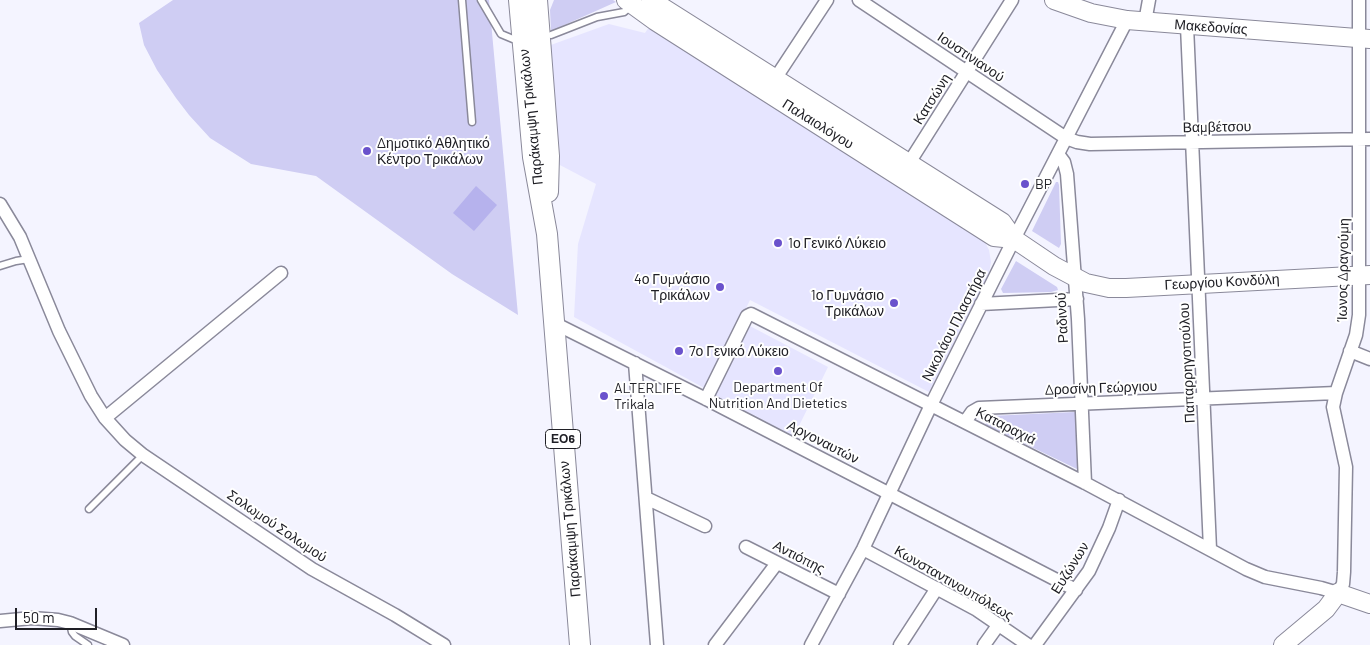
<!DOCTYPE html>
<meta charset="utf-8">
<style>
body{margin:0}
#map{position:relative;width:1370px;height:645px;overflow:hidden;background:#f4f4ff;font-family:Barlow,sans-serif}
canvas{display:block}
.scale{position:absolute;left:15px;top:608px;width:82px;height:22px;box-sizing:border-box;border:2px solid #202026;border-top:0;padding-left:6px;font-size:15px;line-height:18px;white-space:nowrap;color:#202026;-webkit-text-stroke:4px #fff;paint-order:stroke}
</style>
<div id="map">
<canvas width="1370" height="645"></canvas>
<div class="scale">50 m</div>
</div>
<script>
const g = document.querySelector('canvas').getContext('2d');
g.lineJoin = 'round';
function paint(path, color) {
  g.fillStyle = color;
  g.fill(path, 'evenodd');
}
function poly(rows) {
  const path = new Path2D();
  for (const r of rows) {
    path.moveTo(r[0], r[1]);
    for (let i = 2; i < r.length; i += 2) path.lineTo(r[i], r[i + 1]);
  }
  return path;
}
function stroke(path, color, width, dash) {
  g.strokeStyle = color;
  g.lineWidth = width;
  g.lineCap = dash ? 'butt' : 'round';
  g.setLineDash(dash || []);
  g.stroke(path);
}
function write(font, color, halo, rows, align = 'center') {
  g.font = font + ' Barlow,sans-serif';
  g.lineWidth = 4;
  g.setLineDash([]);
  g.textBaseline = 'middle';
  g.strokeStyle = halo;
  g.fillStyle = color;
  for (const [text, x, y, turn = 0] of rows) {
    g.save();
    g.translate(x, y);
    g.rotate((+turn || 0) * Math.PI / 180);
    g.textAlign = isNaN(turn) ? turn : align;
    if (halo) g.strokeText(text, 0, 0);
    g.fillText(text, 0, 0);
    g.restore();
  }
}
const built = poly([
 [609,24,645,33,649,27,979,237,986,244,989,250,991,262,989,273,929,392,750,300,706,389,574,317,578,244,596,184,558,164,548,46],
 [748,325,828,367,794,436,713,395]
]);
const green = poly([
 [173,0,489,0,518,315,452,274,316,176,251,164,210,138,189,115,176,98,157,70,144,45,139,23],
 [554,0,613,0,616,2,551,31,550,10],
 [1056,182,1058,182,1059,185,1061,244,1059,248,1032,231],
 [1016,261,1057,287,1058,290,1051,292,1003,293,1001,289],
 [1075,412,1078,469,1077,469,986,425,985,421,986,418,990,416]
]);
const water = poly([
 [476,186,497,205,474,231,453,213]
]);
const lane = poly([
 [462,0,472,122],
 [481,0,501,34,513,39],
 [551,35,597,17,624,12,631,6],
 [0,266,16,261,29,259],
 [89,509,143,455],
 [70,623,72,632,75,636,88,645]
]);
const street = poly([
 [859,0,1066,138,1077,142,1090,144,1370,139],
 [1145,22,1149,0],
 [1187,26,1210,549],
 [775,79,827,0],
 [1058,154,1064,162,1067,174,1078,319,1085,483],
 [909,163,1012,0],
 [0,204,20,237,59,331,91,396,105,418,125,440,143,455,312,569,395,615,444,645],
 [981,304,1077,299],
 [554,323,706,399,1076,590],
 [1350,351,1370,359],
 [635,363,657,645],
 [706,399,747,316,751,314,1085,483,1246,569,1265,577,1321,588,1338,593,1343,584,1344,572,1346,467,1333,407,1336,393,1356,335,1359,315,1359,0],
 [105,418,281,273],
 [965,422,972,412,979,408,1336,393],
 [646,498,705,526],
 [746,547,839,594],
 [863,549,977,610,1028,645],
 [0,621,32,618,58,620,70,623,123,645],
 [715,645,777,563],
 [811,645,863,549,931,405,1014,239,1127,20],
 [900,645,937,588],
 [984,645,999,624],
 [1035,645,1089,571,1109,528,1119,500]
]);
const secondary = poly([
 [626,0,655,21,994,237,1014,239],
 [651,0,1002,222,1014,239,1054,266,1086,283,1109,288,1126,288,1370,275],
 [1054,0,1091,13,1127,20,1370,39],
 [1283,645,1326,609,1338,593,1370,604]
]);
const primary = poly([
 [519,0,533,157,547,234,580,645],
 [537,0,549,156,548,192]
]);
const markers = [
 [367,151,5,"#6a52cc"],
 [1025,184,5,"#6a52cc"],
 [778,243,5,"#6a52cc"],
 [720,287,5,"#6a52cc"],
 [894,303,5,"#6a52cc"],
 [679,351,5,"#6a52cc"],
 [778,371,5,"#6a52cc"],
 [604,396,5,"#6a52cc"]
];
const shields = [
 [563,439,35]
];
const shieldNames = [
 ["ΕΟ6",563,439]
];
const streetNames = [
 ["Μακεδονίας",1211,27,4],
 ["Ιουστινιανού",971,57,34],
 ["Κατσώνη",932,99,-58],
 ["Παράκαμψη Τρικάλων",531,117,-96],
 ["Παλαιολόγου",818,124,32],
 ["Βαμβέτσου",1217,127,-1],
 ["Ίωνος Δραγούμη",1343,270,-89],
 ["Γεωργίου Κονδύλη",1222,282,-3],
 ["Ραδινού",1062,318,-93],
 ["Νικολάου Πλαστήρα",954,325,-63],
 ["Παπαρρηγοπούλου",1187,363,-93],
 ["Δροσίνη Γεώργιου",1101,388,-2],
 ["Καταραχιά",1006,426,27],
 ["Αργοναυτών",823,442,27],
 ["Σολωμού Σολωμού",277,526,34],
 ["Παράκαμψη Τρικάλων",570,529,-95],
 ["Αντιόπης",799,557,27],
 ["Ευζώνων",1070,568,-58],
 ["Κωνσταντινουπόλεως",954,583,30]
];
const poiNames = [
 ["Δημοτικό Αθλητικό",377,143],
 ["Κέντρο Τρικάλων",377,159],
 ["BP",1035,184],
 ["1ο Γενικό Λύκειο",788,243],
 ["4ο Γυμνάσιο",710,279,"right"],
 ["Τρικάλων",710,295,"right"],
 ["1ο Γυμνάσιο",884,295,"right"],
 ["Τρικάλων",884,311,"right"],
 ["7ο Γενικό Λύκειο",689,351],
 ["Department Of",778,387,"center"],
 ["Nutrition And Dietetics",778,403,"center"],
 ["ALTERLIFE",614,388],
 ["Trikala",614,404]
];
paint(built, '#e6e5ff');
paint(green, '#cfcdf3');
paint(water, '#b6b2ed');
stroke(lane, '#8a899a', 9);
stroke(street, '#8a899a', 15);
stroke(secondary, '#8a899a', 20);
stroke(primary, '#8a899a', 22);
stroke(lane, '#fff', 6);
stroke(street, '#fff', 12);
stroke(secondary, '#fff', 18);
stroke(primary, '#fff', 20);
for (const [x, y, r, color] of markers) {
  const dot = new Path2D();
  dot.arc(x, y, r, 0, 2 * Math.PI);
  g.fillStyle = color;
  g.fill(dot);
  stroke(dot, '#fff', 2);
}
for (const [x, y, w] of shields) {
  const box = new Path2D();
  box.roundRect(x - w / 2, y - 9.5, w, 19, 4);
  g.fillStyle = '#fff';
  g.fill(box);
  stroke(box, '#202026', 1);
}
write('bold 12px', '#202026', null, shieldNames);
write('14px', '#202026', '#fff', streetNames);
write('14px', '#202026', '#fff', poiNames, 'left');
</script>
